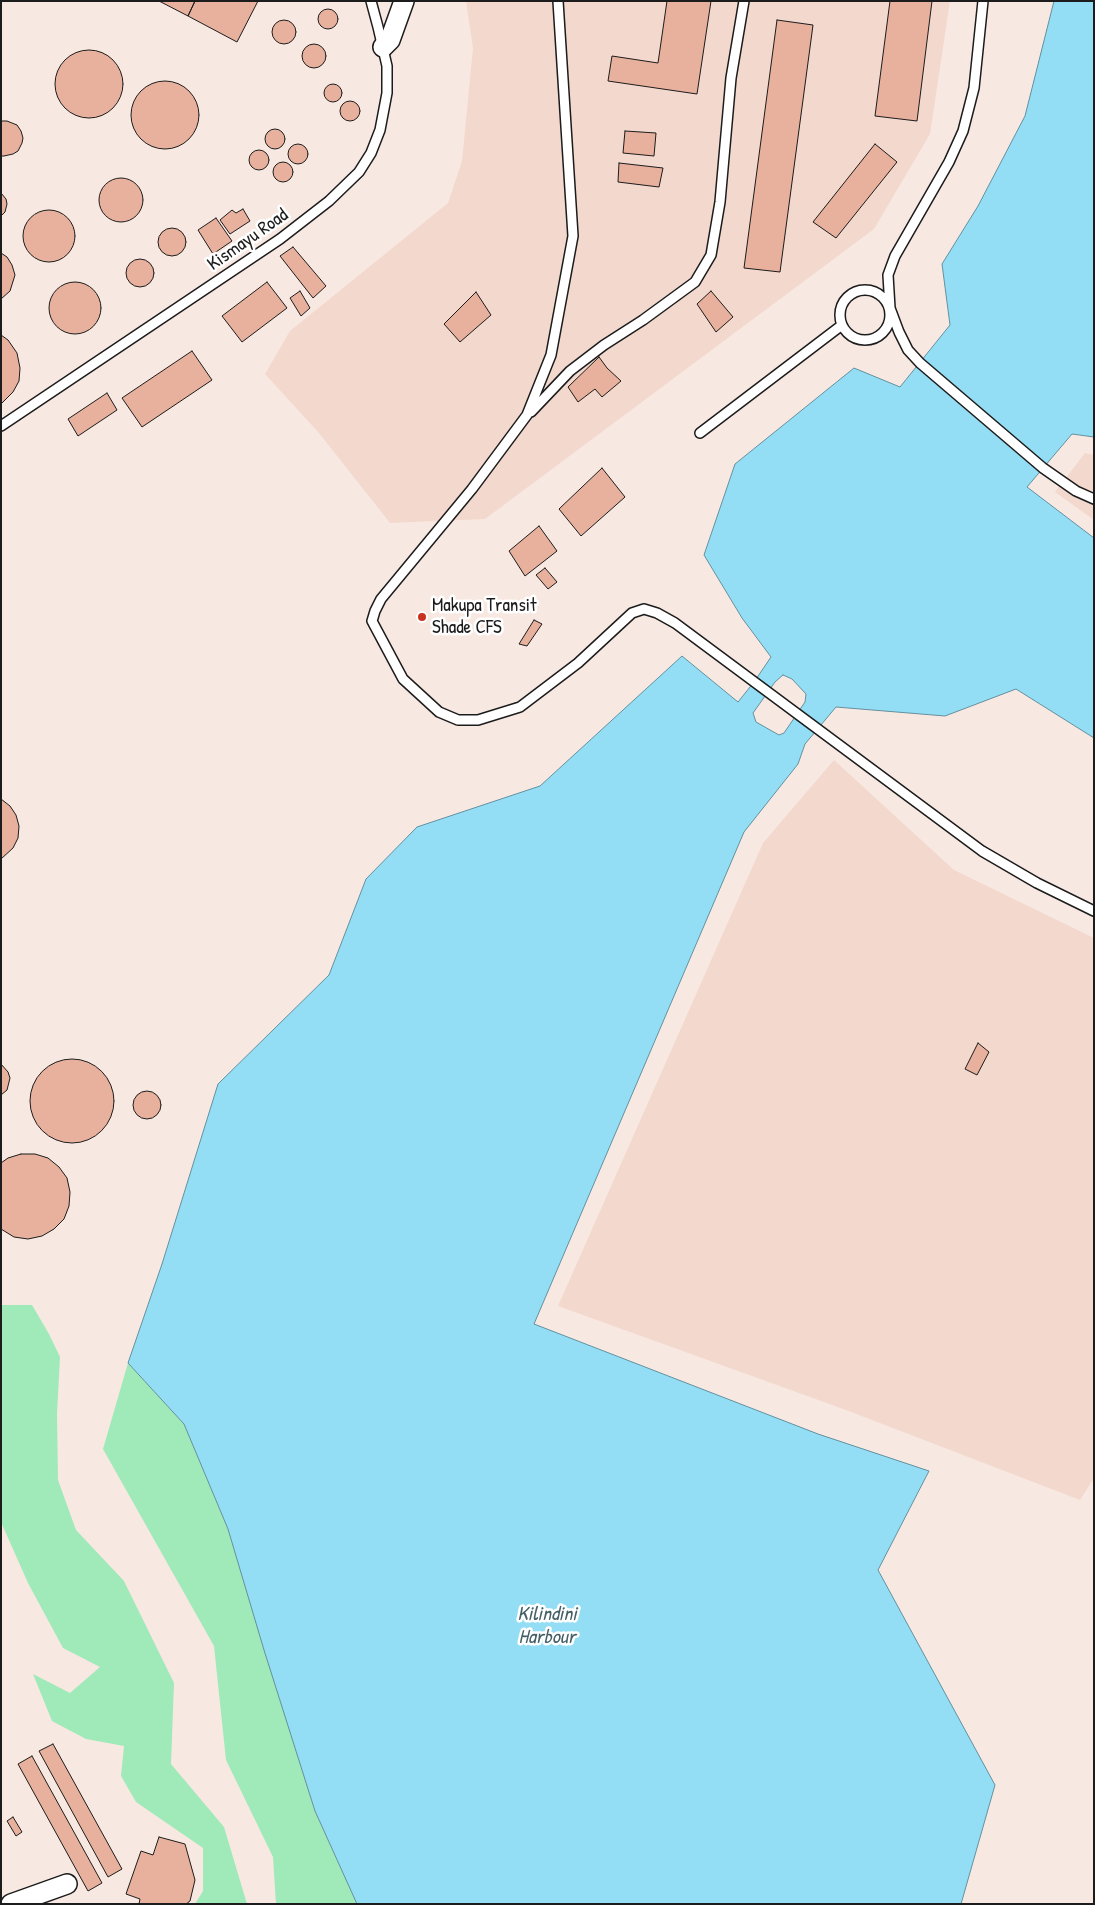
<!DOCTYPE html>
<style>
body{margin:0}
#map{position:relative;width:1095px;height:1905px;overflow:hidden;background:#f8e8e2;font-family:"Patrick Hand",sans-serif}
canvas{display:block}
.frame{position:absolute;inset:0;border:2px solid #1c1c1c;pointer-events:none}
</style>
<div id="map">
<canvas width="1095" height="1905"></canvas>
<div class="frame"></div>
</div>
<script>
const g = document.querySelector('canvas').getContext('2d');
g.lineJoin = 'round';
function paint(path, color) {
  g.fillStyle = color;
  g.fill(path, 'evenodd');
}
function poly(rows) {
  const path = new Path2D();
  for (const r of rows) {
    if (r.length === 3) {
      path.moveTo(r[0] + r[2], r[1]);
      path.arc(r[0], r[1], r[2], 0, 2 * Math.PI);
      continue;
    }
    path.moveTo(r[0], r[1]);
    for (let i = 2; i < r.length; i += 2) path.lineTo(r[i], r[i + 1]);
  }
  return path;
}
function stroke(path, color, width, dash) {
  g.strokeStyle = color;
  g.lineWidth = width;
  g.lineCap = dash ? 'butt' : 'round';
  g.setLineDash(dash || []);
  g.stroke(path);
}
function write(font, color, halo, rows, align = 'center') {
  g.font = font + ' "Patrick Hand",sans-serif';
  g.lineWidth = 5;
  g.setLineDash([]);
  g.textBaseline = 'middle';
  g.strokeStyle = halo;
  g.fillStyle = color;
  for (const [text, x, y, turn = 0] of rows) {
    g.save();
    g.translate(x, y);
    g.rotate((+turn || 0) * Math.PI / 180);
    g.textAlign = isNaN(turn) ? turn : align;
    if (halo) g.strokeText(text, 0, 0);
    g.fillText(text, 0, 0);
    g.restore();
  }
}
const built = poly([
 [466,1,950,1,930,134,874,229,485,519,390,523,319,433,265,374,290,331,448,203,462,161,473,48],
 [1085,453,1094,455,1094,520,1055,492],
 [834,760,954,870,1094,938,1094,1478,1080,1500,846,1410,558,1306,763,843]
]);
const green = poly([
 [1,1305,32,1305,49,1334,60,1357,57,1414,58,1480,76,1530,124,1581,174,1683,171,1764,224,1827,247,1904,195,1904,203,1891,203,1848,136,1802,121,1776,124,1746,86,1739,52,1721,33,1674,70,1693,100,1667,63,1648,28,1583,1,1522],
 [128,1363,184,1424,228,1529,315,1811,357,1904,276,1904,273,1857,226,1760,214,1646,103,1449]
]);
const water = poly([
 [1054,1,1094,1,1094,437,1072,434,1027,487,1094,538,1094,738,1016,689,945,716,836,707,805,744,798,764,744,832,534,1324,818,1434,929,1471,878,1570,995,1785,961,1904,357,1904,315,1811,264,1650,228,1529,184,1424,128,1363,162,1264,218,1084,329,975,366,879,417,827,540,786,682,656,738,702,754,682,771,657,742,618,704,555,735,464,854,368,900,387,950,325,942,264,978,206,1025,116,1054,1],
 [783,675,792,679,806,694,805,702,784,733,779,735,756,722,753,713,775,682,783,675]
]);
const building = poly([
 [159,1,195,1,188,16,159,1],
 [195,1,258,1,237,42,188,16,195,1],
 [667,1,711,1,697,94,608,81,612,56,658,63,667,1],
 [890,1,932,1,917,121,875,116,890,1],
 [328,19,10],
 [777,20,813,25,780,272,744,268,777,20],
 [284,32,12],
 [314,56,12],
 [89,84,34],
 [165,115,34],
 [333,93,9],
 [350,111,10],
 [1,121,7,121,17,125,21,131,23,138,22,143,18,151,13,154,4,156,1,156,1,121],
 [275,139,10],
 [625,131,656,133,654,156,623,153,625,131],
 [298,154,10],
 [875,144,897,162,836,238,813,222,875,144],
 [259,160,10],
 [283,172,10],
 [619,163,663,168,659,187,618,182,619,163],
 [121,200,22],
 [1,193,6,199,7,204,5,212,1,216,1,193],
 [243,209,250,221,230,234,220,220,232,210,236,213,243,209],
 [49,236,26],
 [216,218,232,241,213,254,198,230,216,218],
 [172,242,14],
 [293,247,326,286,313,298,280,256,293,247],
 [1,253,7,257,12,265,15,275,10,291,1,299,1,253],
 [140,273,14],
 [75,308,26],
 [267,282,287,308,242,342,222,316,267,282],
 [300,291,310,308,301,316,290,298,300,291],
 [711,291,733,317,716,332,697,304,711,291],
 [476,292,491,315,460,342,444,324,476,292],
 [1,335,8,340,17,353,20,368,19,381,13,392,1,404,1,335],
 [192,351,212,380,142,427,122,398,192,351],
 [599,357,607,368,621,381,602,397,595,389,578,402,568,387,599,357],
 [107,393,117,410,78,436,68,419,107,393],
 [602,468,625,497,581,536,559,509,602,468],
 [539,526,557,551,525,576,509,551,539,526],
 [545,568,557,582,548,589,536,575,545,568],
 [534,620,542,624,527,646,519,644,534,620],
 [1,799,10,806,16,815,19,826,18,838,13,848,1,859,1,799],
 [978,1043,989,1052,977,1075,965,1069,978,1043],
 [72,1101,42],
 [1,1064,8,1072,10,1078,7,1090,1,1095,1,1064],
 [147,1105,14],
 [21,1154,35,1154,48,1158,59,1167,67,1178,70,1192,69,1206,64,1219,54,1229,42,1236,28,1239,14,1237,1,1229,1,1163,8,1158,21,1154],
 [53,1744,122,1869,108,1877,39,1751,53,1744],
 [32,1756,102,1883,88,1891,18,1764,32,1756],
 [13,1817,22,1832,16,1836,7,1821,13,1817],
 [159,1837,185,1844,195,1880,190,1901,186,1904,139,1904,140,1899,126,1894,141,1851,153,1855,159,1837]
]);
const service = poly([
 [558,1,573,236,551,355,527,415,472,489,381,599,375,611,372,621,403,679,439,712,458,720,478,720,520,707,578,663,632,613,644,609,657,613,675,623,982,851,1037,883,1094,911],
 [983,1,974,88,963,131,949,162,895,256,888,275,890,308,899,332,908,350,920,363,1043,468,1076,491,1094,499],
 [865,315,25],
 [531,412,570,371,604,345,643,320,695,282,711,255,720,202,731,78,744,1],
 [1,426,280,239,329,201,359,172,371,153,380,130,387,93,387,66,378,27,371,1],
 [700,433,842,325]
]);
const minor = poly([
 [383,47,390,40,404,1],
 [11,1904,67,1884]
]);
const markers = [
 [422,617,5,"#c8321e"]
];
const streetNames = [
 ["Kismayu Road",248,240,-35]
];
const poiNames = [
 ["Makupa Transit",432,606],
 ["Shade CFS",432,628]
];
const waterNames = [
 ["Kilindini",547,1615],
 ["Harbour",547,1638]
];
paint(built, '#f3d8cd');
paint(green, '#a0e9b8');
paint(water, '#93def4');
stroke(water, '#63909e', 1);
paint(building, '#e8b19d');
stroke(building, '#1c1c1c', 1);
stroke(service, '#1c1c1c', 12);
stroke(minor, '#1c1c1c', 22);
stroke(service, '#fff', 9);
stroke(minor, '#fff', 19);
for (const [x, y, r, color] of markers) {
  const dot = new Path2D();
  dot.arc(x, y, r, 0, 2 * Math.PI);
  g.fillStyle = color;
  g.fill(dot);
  stroke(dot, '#fff', 2);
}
write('19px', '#1c1c1c', '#fff', streetNames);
write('19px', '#1c1c1c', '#fff', poiNames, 'left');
write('italic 20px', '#466068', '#fff', waterNames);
</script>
